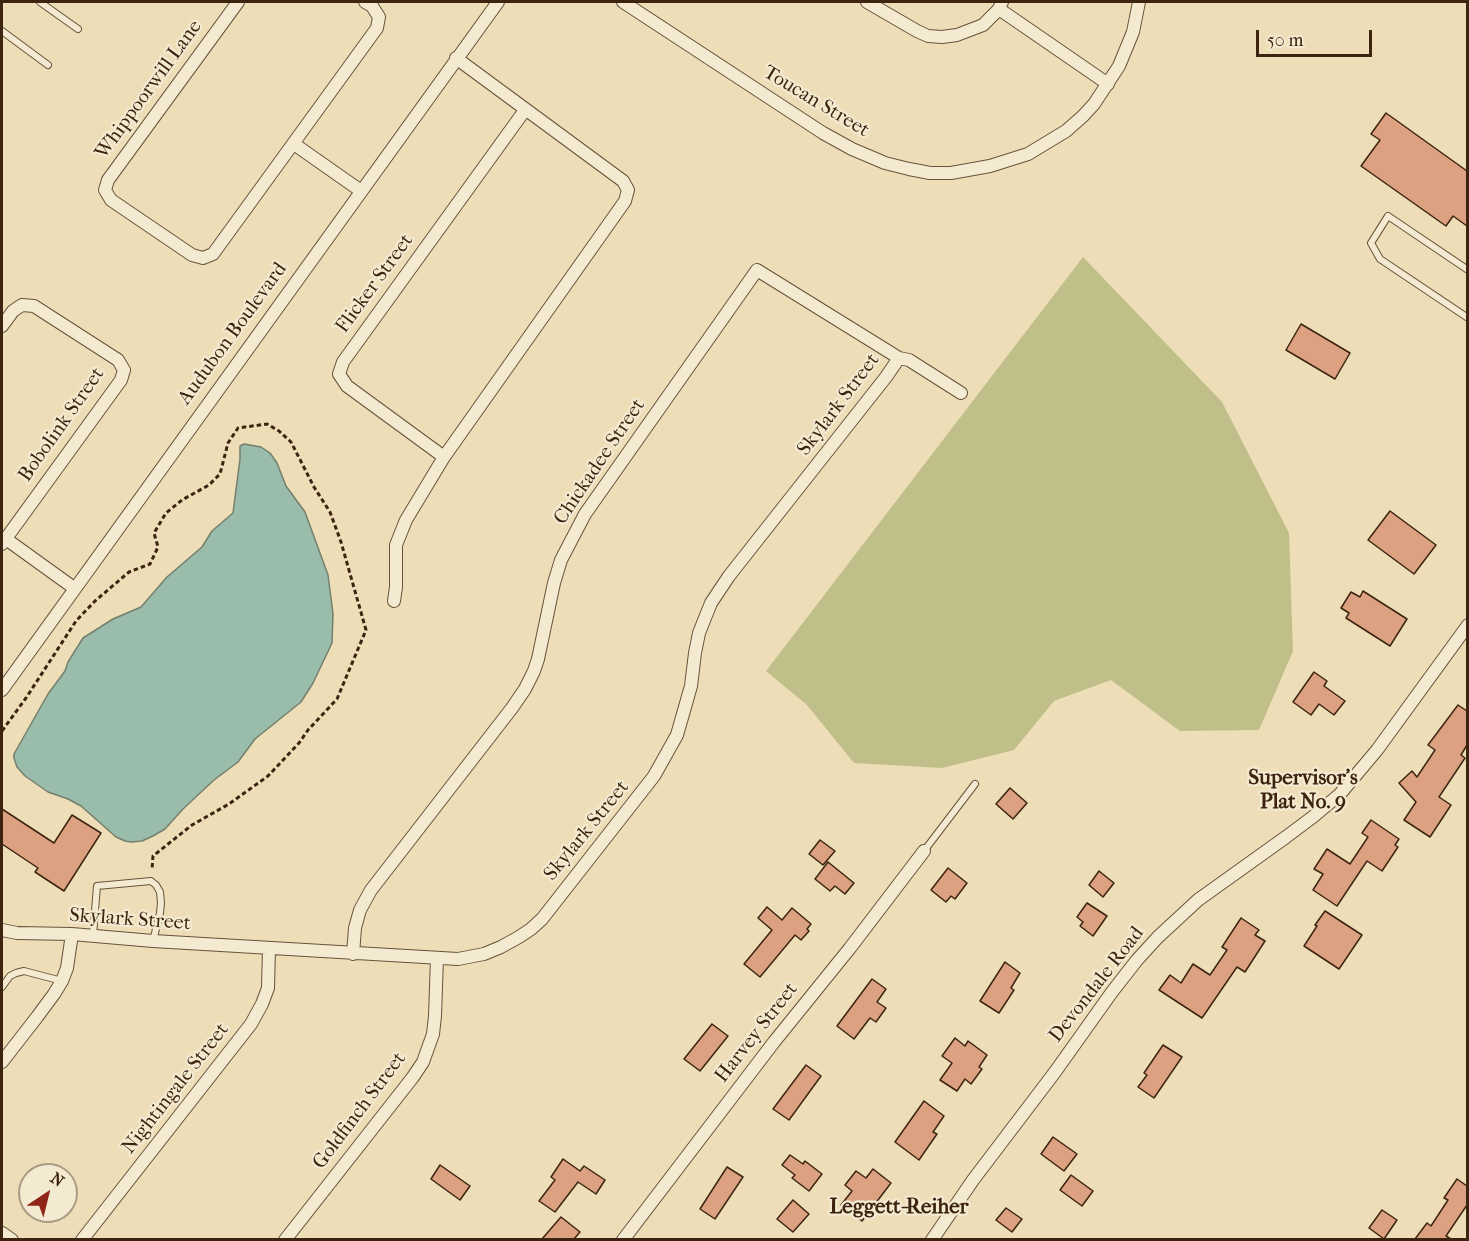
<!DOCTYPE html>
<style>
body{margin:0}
#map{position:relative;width:1469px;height:1241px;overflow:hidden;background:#eddeb8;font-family:"IM FELL French Canon",serif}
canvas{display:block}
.frame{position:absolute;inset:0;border:3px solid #3c2410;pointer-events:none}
.north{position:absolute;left:18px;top:1163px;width:60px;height:60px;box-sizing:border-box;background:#f3ead1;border:2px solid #aa9b84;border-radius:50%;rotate:35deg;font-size:16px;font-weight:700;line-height:24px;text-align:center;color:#3c2410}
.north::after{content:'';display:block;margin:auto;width:21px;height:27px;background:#8f2418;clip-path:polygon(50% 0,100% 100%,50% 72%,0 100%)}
.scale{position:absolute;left:1256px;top:30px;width:116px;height:27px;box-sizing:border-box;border:3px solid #3c2410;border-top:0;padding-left:8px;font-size:18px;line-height:21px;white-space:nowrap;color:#3c2410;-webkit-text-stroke:4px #f3ead1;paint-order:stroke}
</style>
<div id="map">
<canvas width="1469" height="1241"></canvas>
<div class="frame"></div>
<div class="north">N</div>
<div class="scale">50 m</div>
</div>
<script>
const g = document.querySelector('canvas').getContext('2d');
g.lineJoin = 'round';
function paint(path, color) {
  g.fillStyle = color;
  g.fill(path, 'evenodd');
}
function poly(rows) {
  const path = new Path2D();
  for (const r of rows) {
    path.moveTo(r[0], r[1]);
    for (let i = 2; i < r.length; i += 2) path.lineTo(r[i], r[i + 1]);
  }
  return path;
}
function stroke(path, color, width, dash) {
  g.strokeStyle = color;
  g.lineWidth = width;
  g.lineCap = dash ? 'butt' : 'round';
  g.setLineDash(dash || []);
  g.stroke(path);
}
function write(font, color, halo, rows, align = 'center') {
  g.font = font + ' "IM FELL French Canon",serif';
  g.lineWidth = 4.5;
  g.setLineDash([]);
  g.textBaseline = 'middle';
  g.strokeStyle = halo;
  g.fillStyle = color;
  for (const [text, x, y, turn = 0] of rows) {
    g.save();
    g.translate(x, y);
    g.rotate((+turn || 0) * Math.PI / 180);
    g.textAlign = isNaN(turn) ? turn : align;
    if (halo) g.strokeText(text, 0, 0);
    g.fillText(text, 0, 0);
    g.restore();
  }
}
const green = poly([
 [1083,257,1222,402,1289,533,1293,651,1259,730,1180,731,1111,680,1054,701,1014,750,942,768,854,763,807,705,766,671]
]);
const water = poly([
 [244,444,261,447,270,453,277,463,286,486,305,512,328,575,333,614,332,643,313,683,301,702,255,739,238,762,214,780,183,809,165,829,153,836,142,841,131,842,125,841,116,837,107,829,81,806,68,799,48,792,25,776,17,767,14,758,14,754,48,694,65,671,68,662,83,638,113,619,141,607,167,577,202,547,212,531,233,513,240,459,240,446,244,444]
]);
const building = poly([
 [1386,113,1467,171,1467,226,1453,216,1446,226,1361,166,1380,140,1371,134,1386,113],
 [1301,324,1350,353,1335,379,1286,350,1301,324],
 [1390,511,1436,545,1414,574,1368,540,1390,511],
 [1363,591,1407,619,1390,646,1346,618,1349,613,1341,608,1351,592,1360,597,1363,591],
 [1314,672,1327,681,1324,686,1345,701,1334,715,1319,704,1311,715,1293,702,1314,672],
 [1458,705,1467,711,1467,745,1461,755,1465,758,1439,797,1451,805,1430,837,1404,820,1416,802,1399,783,1412,771,1417,777,1435,750,1428,745,1458,705],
 [1010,788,1027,803,1013,819,996,804,1010,788],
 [2,809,54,843,72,815,101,833,64,891,35,872,38,868,2,844,2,809],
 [1371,820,1399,839,1395,845,1398,847,1382,871,1367,861,1337,906,1313,890,1323,874,1314,869,1327,849,1350,864,1368,837,1362,833,1371,820],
 [820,840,835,851,823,865,809,854,820,840],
 [828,862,854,883,845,894,835,886,830,891,815,879,828,862],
 [948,868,967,883,955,899,951,896,946,902,931,890,948,868],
 [1099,871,1114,883,1103,897,1089,885,1099,871],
 [1087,903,1107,916,1093,936,1080,926,1083,922,1077,917,1087,903],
 [767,907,782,920,792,908,811,924,807,929,809,931,801,940,795,935,760,977,744,964,772,930,758,918,767,907],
 [1325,911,1362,935,1339,969,1304,946,1317,926,1315,925,1325,911],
 [1241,918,1259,930,1255,935,1265,941,1245,972,1237,967,1202,1018,1159,990,1170,975,1181,983,1193,964,1210,975,1227,950,1222,947,1241,918],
 [1005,962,1020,973,1011,988,1014,990,999,1013,980,1001,1005,962],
 [872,979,886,989,877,1002,886,1008,876,1022,870,1018,854,1039,837,1026,872,979],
 [712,1024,728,1036,700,1071,684,1059,712,1024],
 [955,1038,965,1046,968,1041,987,1055,979,1067,982,1069,971,1084,965,1079,957,1091,940,1080,952,1063,942,1056,955,1038],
 [1163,1045,1182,1057,1154,1098,1138,1087,1147,1075,1144,1073,1163,1045],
 [806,1065,821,1076,789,1120,773,1109,806,1065],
 [924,1101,944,1116,933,1132,937,1134,919,1160,895,1142,924,1101],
 [1053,1137,1077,1154,1064,1171,1041,1154,1053,1137],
 [790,1155,803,1164,805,1161,822,1174,809,1191,792,1178,795,1175,782,1165,790,1155],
 [563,1159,580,1171,584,1166,605,1180,596,1194,578,1182,555,1212,539,1201,555,1180,551,1177,563,1159],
 [440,1165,470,1186,460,1200,431,1179,440,1165],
 [727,1167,743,1177,715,1219,700,1209,727,1167],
 [873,1169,891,1183,862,1221,841,1205,852,1191,845,1185,856,1171,866,1178,873,1169],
 [1071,1175,1093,1191,1082,1206,1060,1190,1071,1175],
 [1457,1179,1467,1186,1467,1205,1446,1236,1451,1239,1415,1239,1427,1223,1431,1226,1448,1200,1444,1198,1457,1179],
 [793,1200,809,1214,793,1232,777,1219,793,1200],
 [1006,1208,1022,1219,1012,1232,996,1220,1006,1208],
 [1382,1210,1397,1220,1384,1239,1369,1228,1382,1210],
 [561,1217,580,1232,574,1239,542,1239,561,1217]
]);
const path = poly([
 [2,731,26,698,76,621,95,601,129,572,150,564,158,547,154,533,166,513,182,500,209,485,220,474,228,443,238,428,267,424,279,431,291,442,314,487,330,512,341,542,366,630,337,699,308,730,299,743,268,776,229,804,192,825,153,856,152,870]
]);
const lane = poly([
 [40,2,78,29],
 [2,31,48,65],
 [1468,270,1388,216,1371,243,1380,259,1468,318],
 [924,851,975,784],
 [93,936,97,886,151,881,156,885,160,892,161,903,160,913,153,941],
 [2,987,10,976,16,973,24,971,62,981]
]);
const street = poly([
 [238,2,108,180,105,190,111,200,192,255,203,258,213,254,377,28,379,17,372,6,365,2],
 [623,2,823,133,852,149,885,163,909,169,930,173,951,173,990,166,1028,154,1066,131,1083,116,1094,104,1119,66,1133,32,1139,2],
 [867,2,917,31,928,36,942,37,957,35,983,25,999,9,1002,2],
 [999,9,1108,84],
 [294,144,361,191],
 [2,326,13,311,22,305,34,306,118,360,124,370,121,380,2,544],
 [444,457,347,386,339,374,343,362,525,110],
 [6,539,74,588],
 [394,601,396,587,396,545,406,520,444,457,625,201,628,190,623,181,456,58],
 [2,690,498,2],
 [2,930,17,933,72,934,153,941,458,959,484,954,501,947,519,937,531,929,542,919,654,776,677,735,691,686,695,653,699,633,711,603,729,576,886,377,899,358],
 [353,954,355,928,360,910,371,890,512,708,525,689,534,671,538,659,554,583,561,560,585,514,757,270,899,358,909,360,961,393],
 [2,1062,37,1017,54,994,62,981,67,968,72,934],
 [2,1233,12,1240],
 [82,1240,251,1024,262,1004,268,988,269,948],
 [285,1240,413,1077,423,1062,433,1034,435,1016,437,958],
 [623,1240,774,1042,850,948,924,851],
 [932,1240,973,1180,1055,1072,1112,992,1137,960,1158,937,1198,900,1286,837,1314,816,1340,794,1377,750,1468,625]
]);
const streetNames = [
 ["Whippoorwill Lane",149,90,-54],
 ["Toucan Street",816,102,31],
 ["Flicker Street",375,284,-54],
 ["Audubon Boulevard",233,334,-54],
 ["Skylark Street",839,405,-53],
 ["Bobolink Street",62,425,-55],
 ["Chickadee Street",600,462,-56],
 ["Skylark Street",587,831,-51],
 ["Skylark Street",130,920,4],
 ["Devondale Road",1097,985,-52],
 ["Harvey Street",757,1033,-52],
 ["Nightingale Street",176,1089,-52],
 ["Goldfinch Street",360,1111,-53]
];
const neighbourhoodNames = [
 ["Supervisor's",1303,779],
 ["Plat No. 9",1303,803],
 ["Leggett-Reiher",899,1208]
];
paint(green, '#c0bf89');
paint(water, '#9abcab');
stroke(water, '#747f6d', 1.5);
paint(building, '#dca181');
stroke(building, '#3c2410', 1.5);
stroke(lane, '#68523a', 8);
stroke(street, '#68523a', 14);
stroke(path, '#3c2410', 3, [4.5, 3]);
stroke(lane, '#f3ead1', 6);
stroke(street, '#f3ead1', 12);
write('20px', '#3c2410', '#f3ead1', streetNames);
write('bold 21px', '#3c2410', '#f3ead1', neighbourhoodNames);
</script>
